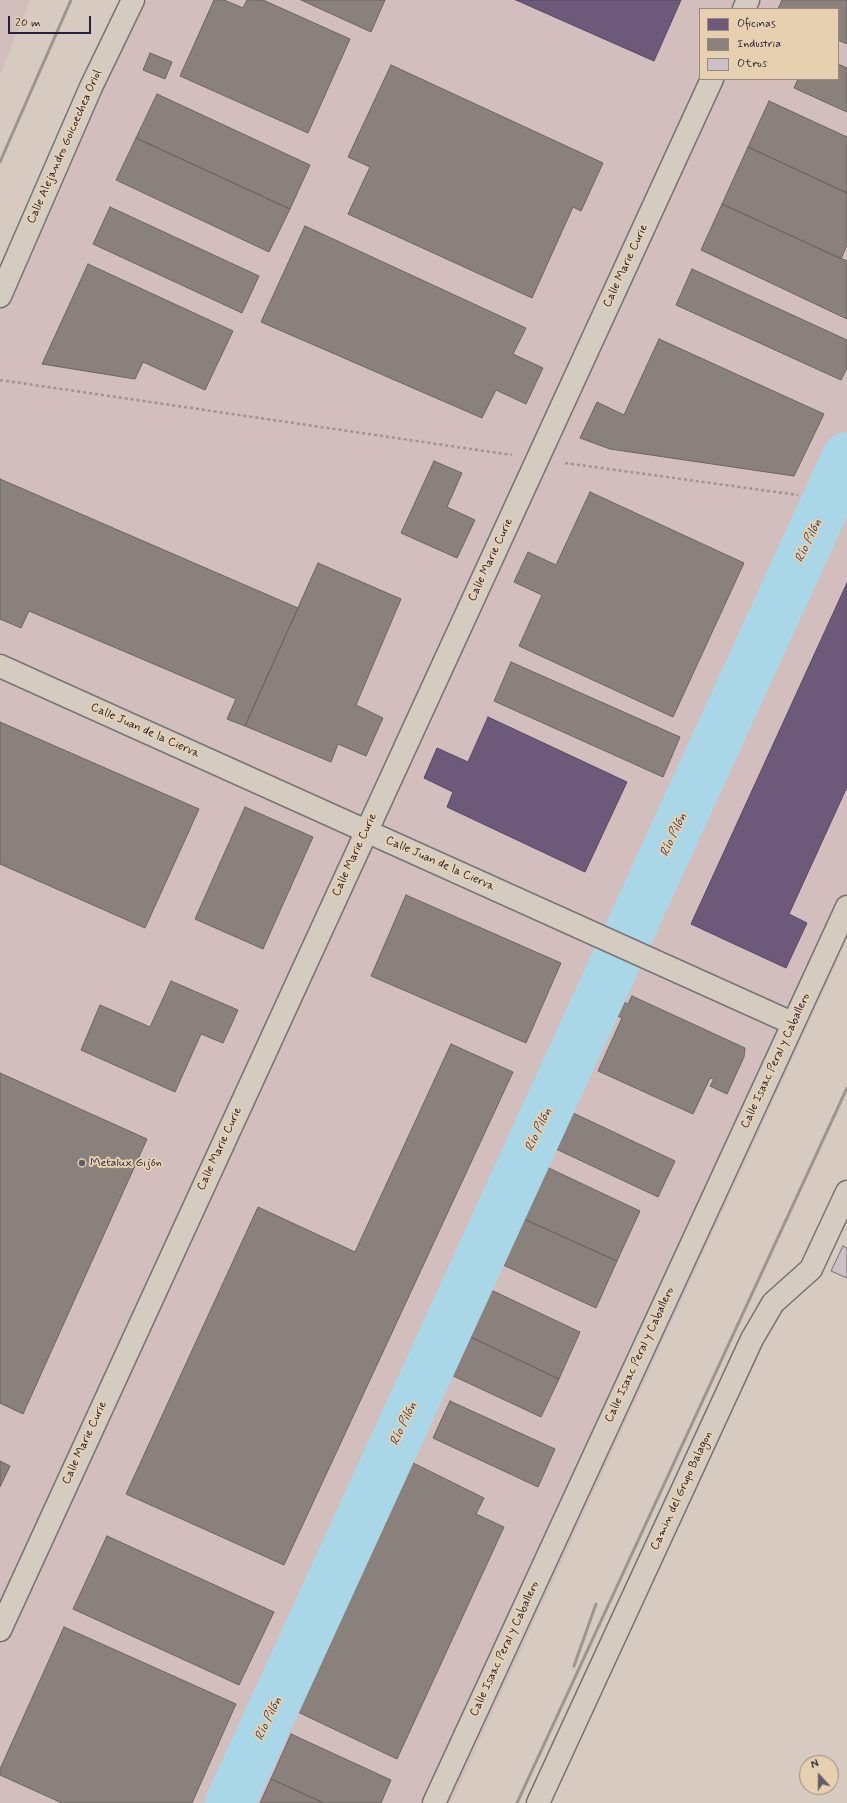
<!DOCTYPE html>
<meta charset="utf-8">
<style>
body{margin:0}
#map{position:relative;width:847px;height:1803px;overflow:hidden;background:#d7cac1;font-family:Mynerve,sans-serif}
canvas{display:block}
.legend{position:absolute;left:699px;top:8px;width:140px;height:72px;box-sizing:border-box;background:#e6d0af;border:1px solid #988a81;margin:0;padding:5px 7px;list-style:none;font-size:12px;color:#22223b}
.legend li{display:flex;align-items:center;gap:8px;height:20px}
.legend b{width:20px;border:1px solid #988a81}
.north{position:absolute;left:799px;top:1755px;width:40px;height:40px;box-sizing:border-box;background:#e6d0af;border:1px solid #988a81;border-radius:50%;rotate:339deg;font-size:11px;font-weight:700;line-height:16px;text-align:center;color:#22223b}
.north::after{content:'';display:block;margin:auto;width:14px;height:18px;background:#615d6a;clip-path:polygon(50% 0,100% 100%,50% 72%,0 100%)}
.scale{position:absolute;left:8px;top:16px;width:83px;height:18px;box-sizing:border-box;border:2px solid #22223b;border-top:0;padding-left:5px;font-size:12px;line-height:14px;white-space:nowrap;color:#22223b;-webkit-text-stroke:3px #e6d0af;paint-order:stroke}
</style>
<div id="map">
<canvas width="847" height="1803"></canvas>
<ul class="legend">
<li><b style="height:11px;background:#6d597a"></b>Oficinas</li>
<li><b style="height:11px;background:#8a817c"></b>Industria</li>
<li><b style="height:11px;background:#cbc0c5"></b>Otros</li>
</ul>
<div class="north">N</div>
<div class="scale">20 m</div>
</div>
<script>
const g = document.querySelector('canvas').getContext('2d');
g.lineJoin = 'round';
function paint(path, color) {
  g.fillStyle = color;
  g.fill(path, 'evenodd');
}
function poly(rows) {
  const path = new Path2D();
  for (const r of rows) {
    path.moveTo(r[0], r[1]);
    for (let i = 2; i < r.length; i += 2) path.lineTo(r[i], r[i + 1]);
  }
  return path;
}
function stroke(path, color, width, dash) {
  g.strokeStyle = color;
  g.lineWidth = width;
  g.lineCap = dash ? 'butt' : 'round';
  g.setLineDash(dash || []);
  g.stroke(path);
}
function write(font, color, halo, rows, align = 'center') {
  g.font = font + ' Mynerve,sans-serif';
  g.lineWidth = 4;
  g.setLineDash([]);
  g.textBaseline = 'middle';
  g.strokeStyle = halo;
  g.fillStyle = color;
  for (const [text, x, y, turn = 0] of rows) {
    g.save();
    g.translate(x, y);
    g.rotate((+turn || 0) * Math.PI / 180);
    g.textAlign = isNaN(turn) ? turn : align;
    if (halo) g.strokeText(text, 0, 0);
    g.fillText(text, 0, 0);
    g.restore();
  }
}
const built = poly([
 [0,0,30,0,0,75],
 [122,0,847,0,847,940,451,1803,0,1803,0,294],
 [700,9,838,9,838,79,700,79]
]);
const offices = poly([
 [516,0,681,0,654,61,516,0],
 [847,583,847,787,789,914,807,923,786,968,691,924,847,583],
 [488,717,627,782,585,872,447,807,453,792,424,778,437,748,468,762,488,717]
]);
const industry = poly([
 [214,0,224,0,243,8,247,0,263,0,350,39,308,133,180,76,214,0],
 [301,0,385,0,371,32,301,0],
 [782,0,847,0,847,44,838,40,838,9,778,9,782,0],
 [150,53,172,62,165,79,143,70,150,53],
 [838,64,847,68,847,112,794,88,798,79,838,79,838,64],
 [391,65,603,163,581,211,573,207,532,298,348,214,370,167,348,157,391,65],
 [157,94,310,165,290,209,136,138,157,94],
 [769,101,847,137,847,193,748,147,769,101],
 [136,138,290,209,269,252,116,180,136,138],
 [748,147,847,193,847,245,841,259,722,204,748,147],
 [722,204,847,261,847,319,701,250,722,204],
 [110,207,259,276,242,313,93,244,110,207],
 [305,226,526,328,513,354,543,368,526,404,496,390,482,418,261,322,305,226],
 [88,264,233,331,205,390,143,362,135,379,42,364,88,264],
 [692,269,847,340,847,368,841,380,676,305,692,269],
 [659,339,824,414,794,476,610,449,580,438,597,402,624,415,659,339],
 [434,461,462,473,447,507,475,520,457,558,401,533,434,461],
 [0,479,298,608,245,726,227,719,236,699,29,611,21,628,0,619,0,479],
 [590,492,744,563,673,717,519,646,542,595,514,582,528,552,556,565,590,492],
 [318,563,401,599,356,705,383,718,366,756,338,744,331,762,245,726,318,563],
 [511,662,680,737,663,777,494,701,511,662],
 [0,722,199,809,145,928,0,864,0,722],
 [245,807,313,837,263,949,195,919,245,807],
 [406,895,561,963,526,1043,371,976,406,895],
 [171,981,238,1010,223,1043,201,1034,175,1092,81,1050,100,1005,150,1027,171,981],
 [632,996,745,1048,744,1057,727,1094,710,1086,714,1079,710,1078,693,1114,598,1071,622,1018,609,1012,615,999,628,1004,632,996],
 [451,1044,513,1072,284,1565,126,1494,258,1207,355,1252,451,1044],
 [0,1073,147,1139,23,1414,0,1403,0,1073],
 [571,1112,675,1161,658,1197,554,1148,571,1112],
 [536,1162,640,1211,617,1261,512,1214,536,1162],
 [522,1218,617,1261,596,1308,501,1264,522,1218],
 [489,1289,580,1332,559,1379,466,1335,489,1289],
 [467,1335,559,1379,541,1417,449,1374,467,1335],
 [450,1401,555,1449,538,1487,433,1438,450,1401],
 [401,1457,484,1498,476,1514,504,1527,397,1759,285,1706,401,1457],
 [0,1461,10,1466,0,1487,0,1461],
 [107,1536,274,1612,239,1685,73,1609,107,1536],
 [64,1627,236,1704,192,1803,62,1803,0,1775,0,1769,64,1627],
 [291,1734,391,1780,381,1803,324,1803,271,1779,291,1734],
 [271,1779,324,1803,260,1803,271,1779]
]);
const river = poly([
 [230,1803,847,457]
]);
const building = poly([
 [843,1246,847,1248,847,1278,831,1271,843,1246]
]);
const path = poly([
 [0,380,512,455],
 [565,463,798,495]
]);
const street = poly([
 [744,9,748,0],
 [0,296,91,87,133,0],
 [0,666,792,1023],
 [0,1630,712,79],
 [434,1803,847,907],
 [538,1803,752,1339,773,1303,811,1269,847,1192]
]);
const rail = poly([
 [0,162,71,0],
 [574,1666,596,1604],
 [517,1803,847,1088]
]);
const markers = [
 [82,1163,4,"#615d6a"]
];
const streetNames = [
 ["Calle Alejandro Goicoechea Oriol",65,147,-66],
 ["Calle Marie Curie",626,266,-65],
 ["Calle Marie Curie",491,560,-65],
 ["Calle Juan de la Cierva",145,731,24],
 ["Calle Marie Curie",355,855,-65],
 ["Calle Juan de la Cierva",440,864,24],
 ["Calle Isaac Peral y Caballero",776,1061,-65],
 ["Calle Marie Curie",220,1149,-65],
 ["Calle Isaac Peral y Caballero",640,1355,-65],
 ["Calle Marie Curie",85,1443,-65],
 ["Camin del Grupo Balagon",682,1491,-65],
 ["Calle Isaac Peral y Caballero",505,1649,-65]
];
const poiNames = [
 ["Metalux Gijón",90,1163]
];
const waterNames = [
 ["Río Pilón",809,541,-65],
 ["Río Pilón",674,835,-65],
 ["Río Pilón",539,1130,-65],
 ["Río Pilón",404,1424,-65],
 ["Río Pilón",269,1719,-65]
];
paint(built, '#d1bebd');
paint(offices, '#6d597a');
stroke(offices, '#564867', 1);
paint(industry, '#8a817c');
stroke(industry, '#6b6468', 1);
stroke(river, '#a9d7e7', 50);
paint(building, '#cbc0c5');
stroke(building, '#787273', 1);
stroke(street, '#787273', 25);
stroke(path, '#9c9591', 2.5, [3, 3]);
stroke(street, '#d4ccc1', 22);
stroke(rail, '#9c9591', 3);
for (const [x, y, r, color] of markers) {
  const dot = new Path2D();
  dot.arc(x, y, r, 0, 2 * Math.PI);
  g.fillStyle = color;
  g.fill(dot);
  stroke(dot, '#e6d0af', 1.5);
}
write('12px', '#22223b', '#e6d0af', streetNames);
write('12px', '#22223b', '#e6d0af', poiNames, 'left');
write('italic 13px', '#333e57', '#e6d0af', waterNames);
</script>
